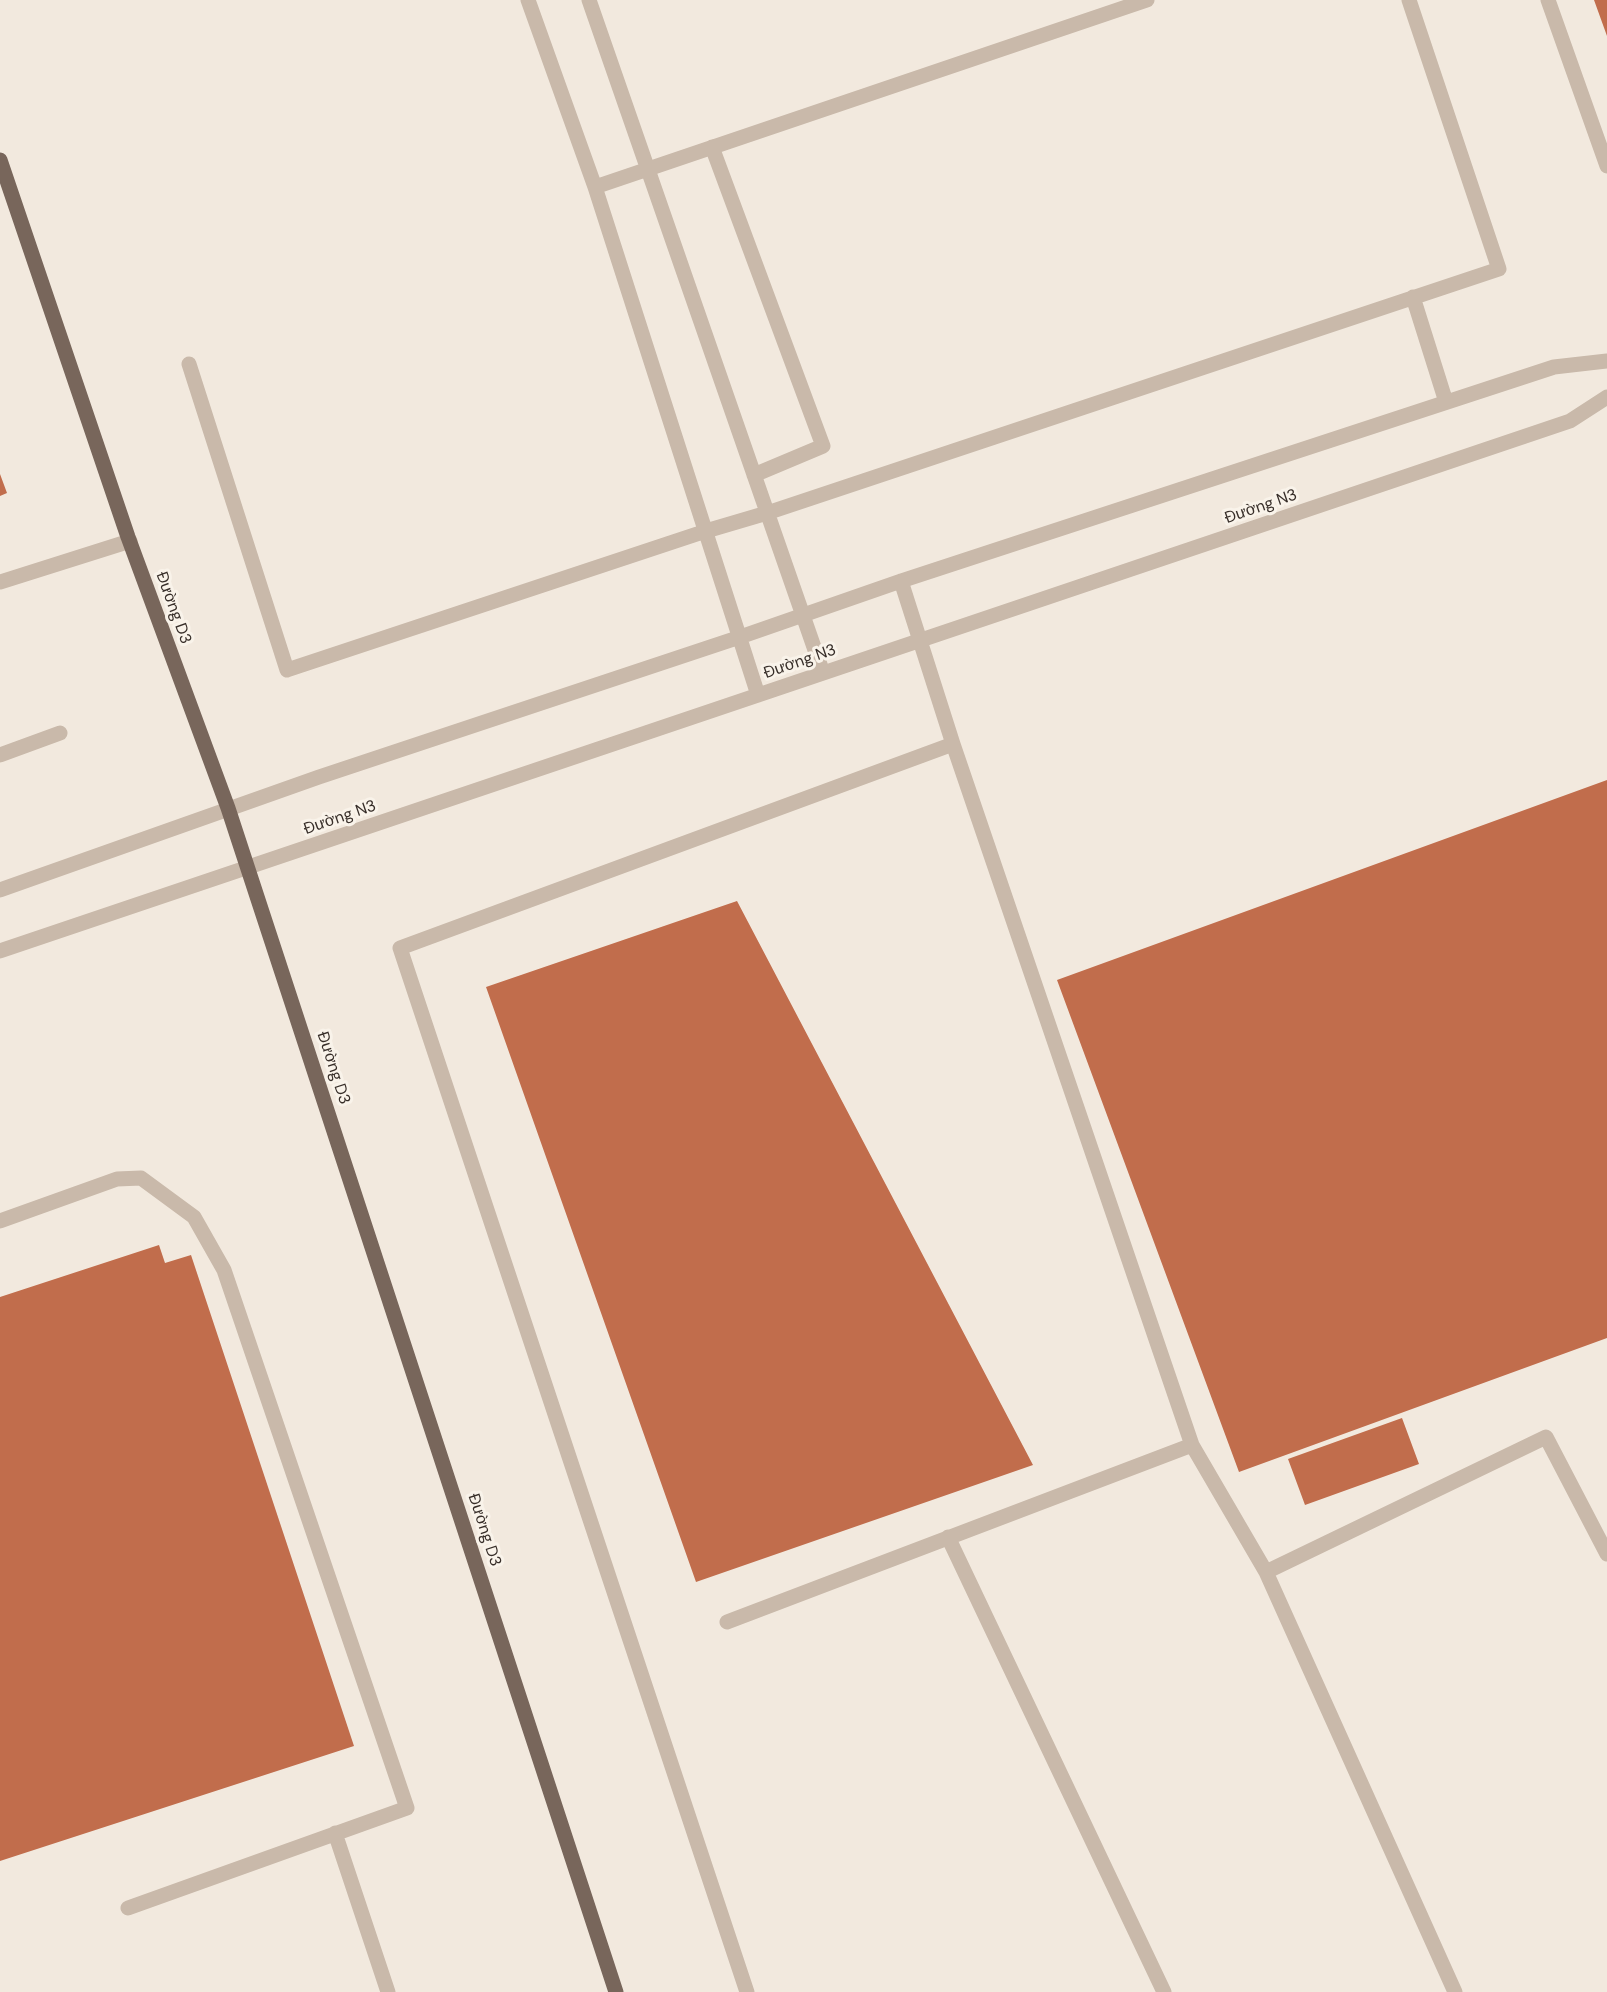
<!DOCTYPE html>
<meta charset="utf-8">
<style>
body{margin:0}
canvas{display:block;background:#f2e9de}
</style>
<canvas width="1607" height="1992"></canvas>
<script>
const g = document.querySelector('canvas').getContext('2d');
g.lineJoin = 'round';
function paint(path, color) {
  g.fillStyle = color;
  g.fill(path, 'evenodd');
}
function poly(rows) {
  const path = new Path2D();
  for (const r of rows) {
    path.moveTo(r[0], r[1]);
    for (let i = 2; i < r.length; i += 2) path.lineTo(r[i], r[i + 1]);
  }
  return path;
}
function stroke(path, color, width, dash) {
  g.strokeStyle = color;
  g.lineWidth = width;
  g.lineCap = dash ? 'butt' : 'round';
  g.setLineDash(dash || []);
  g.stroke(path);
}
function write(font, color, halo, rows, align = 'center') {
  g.font = font + ' "DM Sans",sans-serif';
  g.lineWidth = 6;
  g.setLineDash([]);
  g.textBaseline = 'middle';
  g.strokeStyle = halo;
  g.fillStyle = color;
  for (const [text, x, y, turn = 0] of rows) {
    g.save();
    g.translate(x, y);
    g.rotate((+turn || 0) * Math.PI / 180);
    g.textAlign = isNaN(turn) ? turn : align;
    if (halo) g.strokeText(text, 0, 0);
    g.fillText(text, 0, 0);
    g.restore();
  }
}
const building = poly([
 [1594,0,1607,0,1607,36],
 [0,474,7,493,0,496],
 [1607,780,1607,1338,1239,1472,1057,980],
 [737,901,1033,1465,696,1582,486,987],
 [159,1245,165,1263,191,1255,354,1746,0,1861,0,1297],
 [1402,1418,1419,1464,1305,1505,1288,1459]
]);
const minor = poly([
 [528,0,595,187,758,695],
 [589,0,823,673],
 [1548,0,1607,166],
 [712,147,823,446,754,475],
 [595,187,1147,0],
 [1413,297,1446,402],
 [189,364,287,670,706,531,767,513,1499,269,1409,0],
 [901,581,953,744,1192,1445,1266,1572],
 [0,582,130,541],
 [0,755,60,733],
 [0,890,319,777,740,637,901,581,1554,367,1607,361],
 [0,951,1570,421,1607,397],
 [0,1221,117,1179,141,1178,194,1217,224,1270,407,1808,128,1908],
 [948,1537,1164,1992],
 [727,1622,1192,1445],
 [335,1833,388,1992],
 [747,1992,400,948,953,744],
 [1455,1992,1266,1572,1546,1437,1607,1554]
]);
const major = poly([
 [0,160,128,537,228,808,616,1992]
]);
const streetNames = [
 ["Đường N3",1261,507,-19],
 ["Đường D3",173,608,70],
 ["Đường N3",800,662,-19],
 ["Đường N3",340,818,-19],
 ["Đường D3",333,1068,72],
 ["Đường D3",484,1530,72]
];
paint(building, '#c16d4c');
stroke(minor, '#c9b9aa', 15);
stroke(major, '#78665b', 15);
write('16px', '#372e29', '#f9f3ea', streetNames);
</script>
